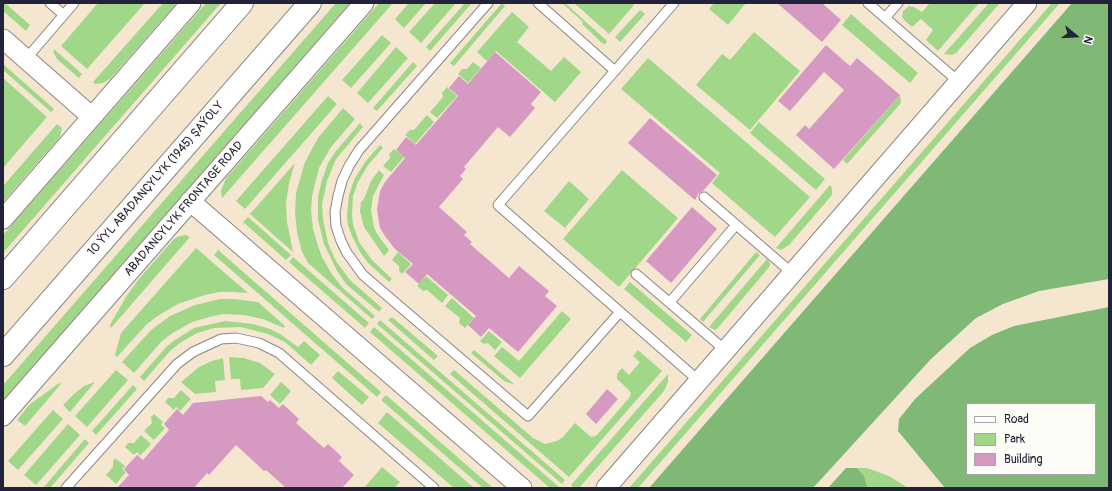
<!DOCTYPE html>
<meta charset="utf-8">
<style>
body{margin:0}
#map{position:relative;width:1112px;height:491px;overflow:hidden;background:#f5e7cf;font-family:Pangolin,sans-serif}
canvas{display:block}
.frame{position:absolute;inset:0;border:4px solid #22223b;pointer-events:none}
.legend{position:absolute;left:966px;top:403px;width:130px;height:72px;box-sizing:border-box;background:#fdfcf7;border:1px solid #a5a5ac;margin:0;padding:5px 7px;list-style:none;font-size:12px;color:#22223b}
.legend li{display:flex;align-items:center;gap:8px;height:20px}
.legend b{width:20px;border:1px solid #a5a5ac}
.north{position:absolute;left:1056px;top:16px;width:40px;height:40px;-webkit-text-stroke:3px #fdfcf7;paint-order:stroke;rotate:108deg;font-size:11px;font-weight:700;line-height:16px;text-align:center;color:#22223b}
.north::after{content:'';display:block;margin:auto;width:14px;height:18px;background:#22223b;clip-path:polygon(50% 0,100% 100%,50% 72%,0 100%)}
</style>
<div id="map">
<canvas width="1112" height="491"></canvas>
<div class="frame"></div>
<ul class="legend">
<li><b style="height:5px;background:#fff"></b>Road</li>
<li><b style="height:11px;background:#a1d789"></b>Park</li>
<li><b style="height:11px;background:#d699c2"></b>Building</li>
</ul>
<div class="north">N</div>
</div>
<script>
const g = document.querySelector('canvas').getContext('2d');
g.lineJoin = 'round';
function paint(path, color) {
  g.fillStyle = color;
  g.fill(path, 'evenodd');
}
function poly(rows) {
  const path = new Path2D();
  for (const r of rows) {
    path.moveTo(r[0], r[1]);
    for (let i = 2; i < r.length; i += 2) path.lineTo(r[i], r[i + 1]);
  }
  return path;
}
function stroke(path, color, width, dash) {
  g.strokeStyle = color;
  g.lineWidth = width;
  g.lineCap = dash ? 'butt' : 'round';
  g.setLineDash(dash || []);
  g.stroke(path);
}
function write(font, color, halo, rows, align = 'center') {
  g.font = font + ' Pangolin,sans-serif';
  g.lineWidth = 3;
  g.setLineDash([]);
  g.textBaseline = 'middle';
  g.strokeStyle = halo;
  g.fillStyle = color;
  for (const [text, x, y, turn = 0] of rows) {
    g.save();
    g.translate(x, y);
    g.rotate((+turn || 0) * Math.PI / 180);
    g.textAlign = isNaN(turn) ? turn : align;
    if (halo) g.strokeText(text, 0, 0);
    g.fillText(text, 0, 0);
    g.restore();
  }
}
const green = poly([
 [3,3,5,3,30,25,26,31,3,11],
 [98,3,145,3,87,69,61,46],
 [163,3,177,3,110,79,103,83,95,84,93,82],
 [206,3,221,3,3,253,3,235],
 [336,3,350,3,3,401,3,385],
 [379,3,393,3,222,198,221,191,226,178],
 [409,3,426,3,404,28,395,19],
 [435,3,456,3,421,43,409,32],
 [465,3,472,3,430,51,426,47],
 [502,3,505,6,454,66,450,63],
 [562,3,565,3,606,40,607,42,605,44,603,44,582,24,583,22],
 [574,3,632,3,634,5,609,34],
 [714,3,746,3,728,25,709,9],
 [930,3,979,3,938,51,926,40,933,30,921,19,912,27,905,21,902,17,903,11,909,6,914,7,922,12],
 [989,3,1000,3,956,53,952,55,944,54],
 [1052,3,1060,3,638,488,629,488],
 [640,10,645,14,620,42,615,37],
 [512,12,529,27,517,42,551,71,564,57,581,72,555,102,496,51,487,61,477,52],
 [851,14,918,73,910,83,842,25],
 [754,32,800,71,750,130,696,85,722,54,730,60],
 [382,35,391,43,351,88,342,80],
 [396,47,408,58,368,103,357,93],
 [54,49,82,74,79,78,57,59,53,52],
 [648,58,810,197,775,237,712,183,720,173,621,89],
 [413,62,417,66,377,111,373,108],
 [473,62,481,68,468,83,458,74,462,69,467,69],
 [3,64,54,109,51,112,3,70],
 [3,78,47,117,3,168],
 [447,87,457,96,437,118,430,112,443,97,442,93],
 [900,95,901,103,847,164,843,160],
 [328,96,337,104,245,209,236,201],
 [343,108,355,119,331,147,319,168,312,196,311,211,313,229,318,246,322,257,333,276,343,288,375,316,372,319,308,263,302,252,297,232,295,212,296,193,305,162,318,138],
 [427,115,434,122,415,144,405,135,410,130,414,130],
 [759,122,825,179,816,190,750,133],
 [360,123,363,127,336,159,327,181,322,204,323,219,328,243,336,261,350,280,382,308,379,312,346,284,337,271,324,244,318,220,318,197,322,180,328,163,336,151],
 [57,124,62,128,60,137,3,202,3,186],
 [380,145,383,148,368,165,358,182,353,196,352,215,353,224,359,242,372,260,392,279,389,282,368,263,360,252,352,236,348,225,347,215,349,195,354,180,365,162],
 [394,149,404,157,391,172,383,166,390,158,389,154],
 [295,163,289,183,286,203,287,222,293,252,250,214],
 [379,170,384,175,373,196,371,210,374,227,377,234,389,250,384,256,364,227,360,211,361,202,364,199,371,181],
 [622,170,678,218,619,287,563,239],
 [569,181,589,199,565,228,544,211],
 [830,185,832,188,832,195,789,245,781,250,776,248],
 [248,217,291,255,286,260,243,222],
 [185,235,190,237,111,328,110,326,111,323,126,297,138,280,173,240,177,237],
 [196,248,248,293,234,292,219,292,205,295,178,304,156,317,146,325,117,357,115,355,121,333],
 [218,250,381,392,377,397,214,255],
 [398,252,411,264,402,274,399,271,399,266,392,260],
 [756,252,760,255,703,322,700,319],
 [293,257,369,323,365,328,289,262],
 [767,259,770,263,770,266,717,329,715,330,709,327],
 [426,276,448,295,442,303,427,290,423,291,417,286],
 [630,282,692,335,686,342,624,289],
 [452,298,474,318,465,328,459,323,460,318,445,306],
 [220,299,234,299,258,302,285,326,284,328,263,319,244,315,224,314,213,316,192,322,171,334,161,342,134,373,122,362,151,330,170,316,195,305],
 [562,311,571,319,520,378,494,356,502,347,519,361],
 [392,317,438,356,434,360,388,320],
 [380,320,565,480,562,484,377,324],
 [225,321,253,324,270,329,280,334,298,347,304,341,320,355,311,365,285,342,268,334,241,327,214,328,197,333,180,343,170,351,144,381,140,377,166,347,175,340,194,328],
 [374,327,559,487,559,488,550,488,370,332],
 [489,331,502,342,495,350,488,343,484,344,480,341],
 [474,350,515,385,504,381,471,353],
 [638,350,662,371,569,477,450,374,454,370,533,438,545,444,557,441,563,437,575,423,591,437,596,436,629,398,631,393,628,389,617,379,617,374,622,368,629,375,640,362,633,356],
 [229,357,244,358,260,363,275,374,263,388,241,390,240,379,231,379],
 [223,358,225,380,215,381,216,392,195,394,181,382,199,367,212,361],
 [116,370,128,380,87,427,75,416],
 [338,371,369,397,362,405,332,378],
 [668,374,668,382,664,391,579,488,574,488,571,485],
 [95,382,70,412,63,405,75,393,84,386],
 [281,382,291,391,280,404,270,395],
 [59,383,61,384,25,426,17,420,29,405],
 [133,385,137,389,96,435,92,431],
 [181,390,191,399,180,411,176,407,174,410,165,402,168,398,174,398],
 [386,395,493,488,483,488,381,400],
 [53,410,63,419,18,470,8,461],
 [387,412,474,488,454,488,378,423],
 [154,414,163,422,161,425,165,428,154,440,144,431,152,423,151,417],
 [68,424,80,435,36,485,24,475],
 [141,435,151,444,140,456,137,452,134,455,125,447,128,443,134,443],
 [85,439,89,443,50,488,43,488],
 [115,458,125,466,122,469,126,472,116,484,106,475,113,467,113,461],
 [382,467,400,482,394,488,364,488],
 [857,468,867,468,889,476,908,488,868,488,864,476]
]);
const forest = poly([
 [1072,3,1109,3,1109,279,1039,291,1003,304,976,318,931,359,813,488,649,488],
 [1109,307,1109,488,945,488,898,431,899,419,915,399,970,348,992,335,1014,326],
 [967,404,1095,404,1095,474,967,474],
 [846,468,857,468,864,476,868,488,828,488]
]);
const building = poly([
 [777,3,822,3,841,20,822,42],
 [826,45,850,66,857,58,900,95,834,169,796,135,805,125,809,129,844,90,824,72,790,111,778,101],
 [495,52,541,92,531,104,535,108,510,137,498,127,464,167,466,169,460,176,463,179,439,207,467,232,464,235,472,242,470,244,509,278,519,266,549,291,545,296,557,306,518,352,489,328,481,337,468,325,476,316,427,274,419,284,405,272,413,264,394,248,385,236,380,228,377,210,380,191,385,182,405,158,396,150,406,137,416,145,458,96,449,88,459,76,468,84],
 [650,118,717,175,703,191,699,193,695,200,628,143],
 [692,207,717,229,671,283,646,261],
 [607,389,618,399,596,424,586,414],
 [261,396,268,402,270,400,279,408,283,404,299,419,296,423,324,448,328,444,342,457,339,461,354,475,342,488,286,488,266,470,264,471,236,445,209,475,207,473,194,488,117,488,129,475,124,469,137,455,143,460,169,430,164,424,177,409,183,415,193,403]
]);
const lane = poly([
 [50,3,64,15],
 [488,3,359,150,349,166,342,181,338,196,335,212,336,226,341,241,347,253,363,275,528,416,620,312],
 [538,3,615,71],
 [674,3,498,205,699,381],
 [868,3,959,82],
 [885,18,898,3],
 [26,59,74,3],
 [704,197,792,273],
 [636,274,725,350],
 [670,302,736,225],
 [66,488,177,364,193,352,221,339,236,338,259,343,279,353,434,488]
]);
const street = poly([
 [3,39,92,117],
 [190,201,522,488],
 [3,219,191,3],
 [3,416,364,3],
 [606,488,1027,3]
]);
const primary = poly([
 [3,278,242,3],
 [3,355,310,3]
]);
const streetNames = [
 ["10 ÝYL ABADANÇYLYK (1945) ŞAÝOLY",156,179,-49],
 ["ABADANCYLYK FRONTAGE ROAD",184,209,-49]
];
paint(green, '#a1d789');
paint(forest, '#80b875');
paint(building, '#d699c2');
stroke(lane, '#8c8485', 11);
stroke(street, '#8c8485', 21);
stroke(primary, '#8c8485', 24);
stroke(lane, '#fff', 9);
stroke(street, '#fff', 19);
stroke(primary, '#fff', 22);
write('12px', '#22223b', '#fdfcf7', streetNames);
</script>
